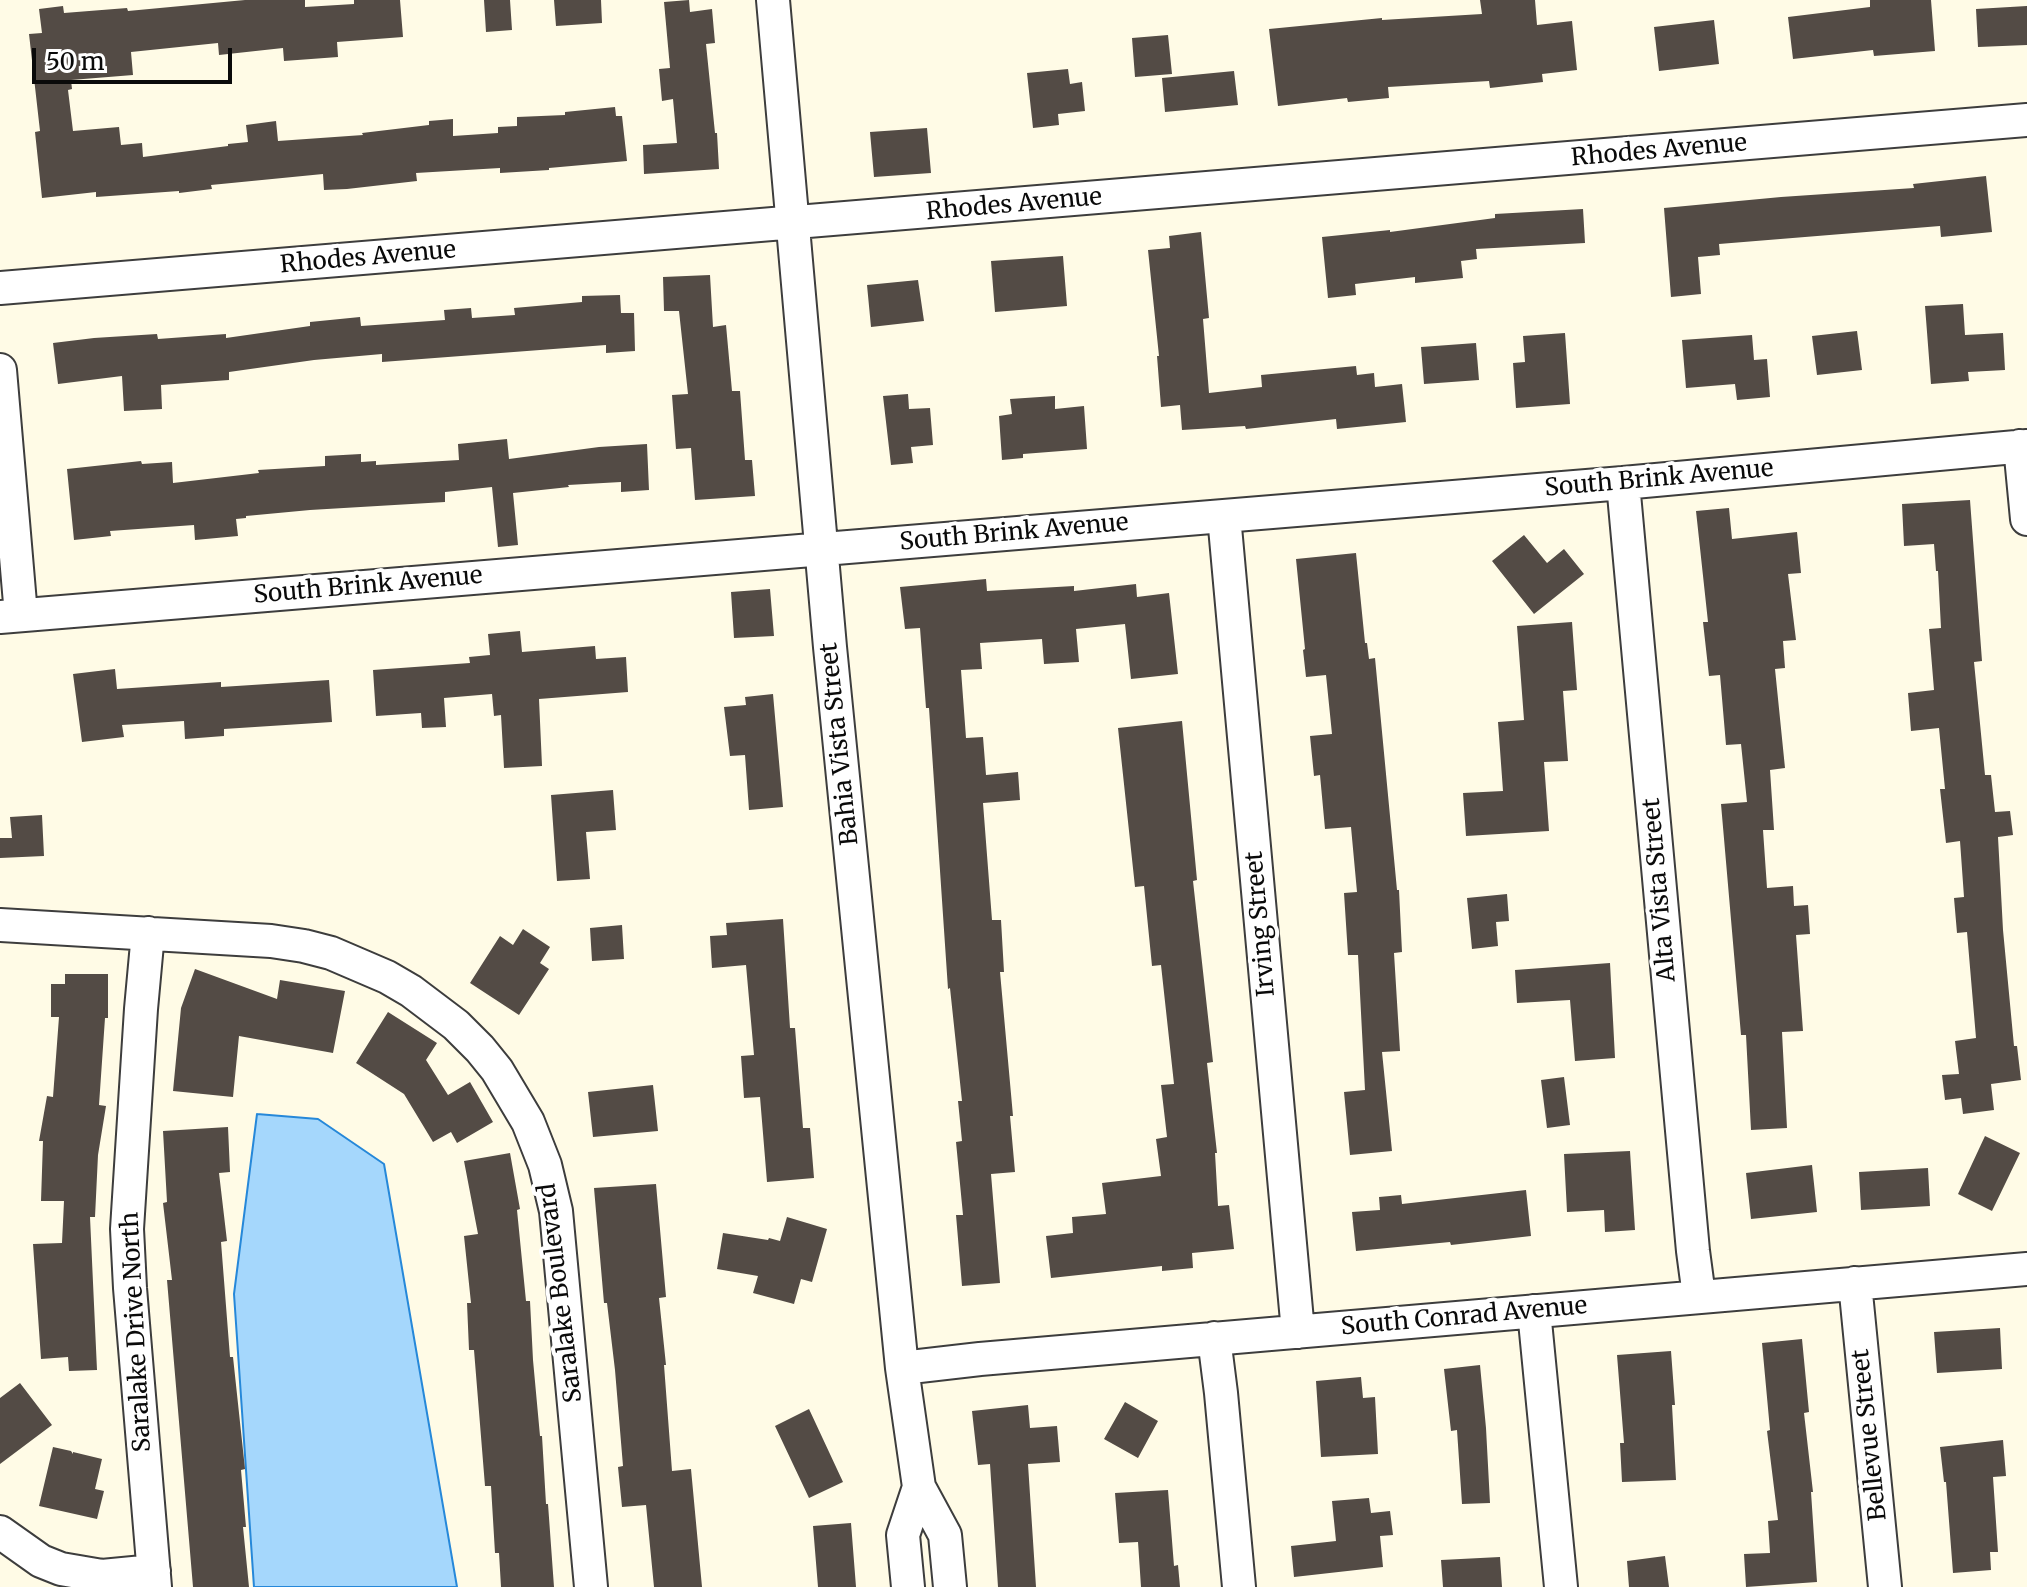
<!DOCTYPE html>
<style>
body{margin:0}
#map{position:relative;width:2027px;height:1587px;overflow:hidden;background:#fffbe6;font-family:Merriweather,serif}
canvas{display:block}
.scale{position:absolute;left:32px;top:48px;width:200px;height:36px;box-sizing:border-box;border:4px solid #0a0a0a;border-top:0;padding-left:10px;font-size:24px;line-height:28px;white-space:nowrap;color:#0a0a0a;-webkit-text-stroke:6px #fff;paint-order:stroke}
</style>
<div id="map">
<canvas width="2027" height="1587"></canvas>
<div class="scale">50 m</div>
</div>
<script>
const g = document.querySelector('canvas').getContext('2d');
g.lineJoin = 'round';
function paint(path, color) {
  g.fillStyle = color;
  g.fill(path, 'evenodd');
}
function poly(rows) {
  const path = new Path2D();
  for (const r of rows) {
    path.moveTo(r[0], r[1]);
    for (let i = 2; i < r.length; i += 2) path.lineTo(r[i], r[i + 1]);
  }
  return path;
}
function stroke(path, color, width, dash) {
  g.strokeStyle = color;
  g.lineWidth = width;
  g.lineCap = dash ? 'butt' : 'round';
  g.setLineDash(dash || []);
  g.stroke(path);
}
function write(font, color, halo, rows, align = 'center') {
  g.font = font + ' Merriweather,serif';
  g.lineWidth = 8;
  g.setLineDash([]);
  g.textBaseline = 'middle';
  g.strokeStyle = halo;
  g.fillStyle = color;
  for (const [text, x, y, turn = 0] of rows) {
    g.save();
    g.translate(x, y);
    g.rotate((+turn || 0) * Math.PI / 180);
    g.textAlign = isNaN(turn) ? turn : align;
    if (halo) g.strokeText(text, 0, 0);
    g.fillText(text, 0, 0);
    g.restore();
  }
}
const water = poly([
 [257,1114,318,1119,384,1164,457,1587,254,1587,234,1294,257,1114]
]);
const building = poly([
 [245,0,305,0,305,7,354,4,354,0,400,0,403,37,337,42,338,57,284,61,283,48,219,55,218,43,131,52,133,75,71,80,72,89,68,90,73,131,119,127,121,145,142,143,143,157,228,146,228,144,248,142,246,125,276,121,278,141,363,135,362,133,429,125,429,121,453,119,453,136,498,133,498,127,517,126,517,117,565,115,565,112,615,107,616,116,622,116,627,161,549,168,549,170,500,173,500,168,416,173,417,181,347,189,324,190,323,174,211,185,212,189,179,193,179,191,96,197,96,192,42,198,35,132,40,131,29,34,42,33,39,9,63,6,64,13,127,8,128,11],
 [484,0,510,0,512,30,486,32],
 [554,0,601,0,602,23,556,26],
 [689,0,690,12,712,9,715,43,706,44,715,133,717,133,719,169,644,174,643,145,677,143,673,99,662,101,659,69,670,68,664,2],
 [1480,0,1535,0,1537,25,1572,21,1577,70,1542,74,1543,82,1490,88,1489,81,1388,87,1389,98,1348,102,1347,98,1278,106,1269,29,1382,18,1382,20,1482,14],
 [1870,0,1931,0,1935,51,1874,56,1873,50,1793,59,1788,17,1870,7],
 [2027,6,2027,45,1978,47,1976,9],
 [1714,20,1719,64,1659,71,1654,27],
 [1168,35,1172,74,1135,77,1132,38],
 [1068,69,1070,84,1082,82,1085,111,1058,114,1059,125,1033,128,1027,73],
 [1234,71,1238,105,1165,112,1162,78],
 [927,128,931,173,874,177,870,132],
 [1986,176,1992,232,1941,237,1940,226,1719,244,1720,255,1698,257,1701,294,1671,297,1664,208,1781,197,1914,188,1913,184],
 [1583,209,1585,243,1476,249,1477,259,1461,261,1463,278,1415,283,1415,277,1355,284,1356,295,1328,298,1322,237,1390,230,1390,232,1495,218,1495,214],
 [1201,232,1209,318,1203,319,1209,393,1262,387,1261,375,1356,366,1357,375,1374,373,1375,387,1402,384,1406,422,1337,429,1336,419,1246,429,1245,426,1182,430,1180,405,1161,407,1157,356,1159,356,1148,250,1170,248,1169,236],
 [1063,256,1067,306,995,312,991,261],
 [710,275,713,327,726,325,732,391,740,391,745,460,752,460,755,496,695,500,691,448,676,449,672,395,688,394,679,311,664,311,663,277],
 [918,280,924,321,871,327,867,285],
 [620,295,621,313,634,313,635,351,606,353,606,345,382,362,382,354,314,360,229,372,229,380,161,385,162,409,124,411,122,376,58,384,53,343,94,338,157,334,158,339,226,334,226,338,310,326,310,322,360,317,361,326,445,320,444,310,471,308,472,318,515,315,514,308,582,302,582,296],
 [1963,304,1965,335,2003,333,2005,370,1968,372,1969,381,1931,384,1925,306],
 [1857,331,1862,370,1817,375,1812,336],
 [1565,333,1570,404,1516,408,1513,363,1525,362,1523,336],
 [1752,335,1754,360,1767,359,1770,397,1737,400,1735,384,1686,388,1682,340],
 [1476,343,1479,380,1424,384,1421,347],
 [908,394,909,409,930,408,933,445,911,447,913,463,891,465,883,396],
 [1055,396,1055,409,1084,406,1087,449,1023,454,1023,458,1002,460,999,416,1012,414,1010,399],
 [507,439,509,459,599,447,647,444,649,490,621,492,621,482,568,485,569,487,513,493,518,545,498,547,492,487,445,492,445,502,310,510,246,516,246,518,236,519,238,536,195,540,194,525,110,531,111,536,74,540,67,469,141,461,142,464,172,462,173,483,259,473,258,470,325,466,325,456,361,454,361,462,376,461,376,465,459,460,458,444],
 [1970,500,1982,661,1974,662,1985,775,1991,775,1995,812,2010,811,2013,835,1998,837,2003,930,2014,1046,2017,1046,2021,1080,1991,1084,1994,1110,1963,1114,1961,1098,1945,1100,1942,1075,1959,1074,1955,1041,1976,1038,1967,932,1957,933,1954,898,1964,897,1960,841,1946,843,1940,789,1945,789,1939,728,1911,731,1908,693,1934,690,1929,629,1941,628,1938,571,1936,571,1934,544,1904,546,1902,504],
 [1729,508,1732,539,1797,532,1801,573,1788,574,1796,640,1783,641,1785,668,1775,669,1785,768,1770,770,1774,830,1763,830,1767,888,1793,886,1794,906,1808,905,1810,934,1796,935,1803,1031,1782,1032,1787,1128,1751,1130,1746,1035,1741,1035,1721,804,1747,802,1741,744,1726,745,1720,675,1709,676,1703,622,1708,622,1696,511],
 [1524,535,1547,563,1564,549,1584,574,1534,614,1492,561],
 [1356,553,1365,643,1367,643,1369,659,1375,658,1397,890,1399,890,1402,952,1394,953,1400,1051,1382,1052,1392,1151,1350,1155,1344,1092,1365,1090,1358,955,1348,955,1344,893,1357,892,1351,827,1325,829,1320,775,1314,776,1310,736,1332,734,1326,675,1306,677,1303,650,1305,649,1296,559],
 [986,579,987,591,1074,586,1074,591,1136,584,1137,597,1169,593,1178,674,1131,679,1125,624,1076,629,1079,662,1044,664,1042,639,980,643,982,669,961,670,966,738,983,737,986,775,1018,772,1020,800,983,803,992,920,1001,920,1004,972,1000,972,1013,1116,1010,1116,1015,1172,991,1174,1000,1283,962,1286,956,1215,963,1215,956,1142,962,1141,958,1101,962,1101,950,988,948,989,929,708,926,708,920,628,905,629,900,587],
 [770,589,774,636,734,638,731,592],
 [1572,622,1577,690,1563,691,1568,761,1544,762,1549,831,1466,836,1463,793,1503,791,1498,722,1524,720,1517,626],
 [520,631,522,652,595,646,596,659,626,657,628,692,539,699,542,766,504,768,501,715,494,716,492,694,444,698,446,727,422,728,421,713,376,716,373,670,470,663,469,657,490,655,488,634],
 [115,669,117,689,221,682,221,687,329,680,332,722,224,729,224,736,185,739,184,721,122,725,124,737,82,742,73,674],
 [773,694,783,807,749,810,745,755,730,756,724,707,746,705,745,697],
 [1182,721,1197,880,1193,881,1213,1062,1207,1063,1217,1153,1215,1153,1218,1206,1229,1205,1234,1249,1192,1253,1193,1268,1162,1271,1162,1266,1051,1278,1046,1236,1073,1233,1072,1217,1106,1214,1102,1183,1161,1176,1156,1139,1167,1137,1161,1085,1174,1084,1161,965,1152,966,1144,886,1135,887,1118,728],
 [613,790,616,830,586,832,590,879,557,881,551,795],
 [42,815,44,856,0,858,0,838,12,838,10,817],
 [1507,894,1509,921,1496,922,1498,946,1472,949,1467,898],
 [783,919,790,1028,795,1028,803,1128,810,1128,814,1178,767,1182,760,1097,744,1098,741,1056,754,1055,746,965,712,968,710,936,727,935,726,923],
 [622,925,624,959,592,961,590,928],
 [523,929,550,947,540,963,549,969,519,1015,470,983,500,936,513,945],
 [1610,963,1615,1058,1575,1061,1570,1000,1517,1003,1515,970],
 [195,969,277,999,280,980,345,991,333,1053,239,1036,233,1097,173,1091,181,1008],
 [65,974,108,974,108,1018,105,1018,99,1105,106,1106,98,1155,95,1217,90,1217,97,1370,69,1371,68,1357,41,1359,33,1244,62,1243,64,1201,41,1201,43,1141,39,1141,47,1096,53,1097,59,1017,51,1017,51,984,65,984],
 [388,1012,437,1043,426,1060,448,1095,470,1082,493,1122,457,1143,451,1132,433,1142,404,1094,356,1063],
 [1564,1077,1570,1125,1547,1128,1541,1080],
 [653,1085,658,1131,593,1137,588,1092],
 [228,1127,230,1172,219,1173,227,1241,221,1242,230,1357,233,1357,245,1469,241,1470,246,1527,243,1527,249,1587,193,1587,167,1280,172,1280,163,1203,167,1202,163,1131],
 [1985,1136,2020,1153,1992,1211,1958,1194],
 [1630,1151,1635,1230,1605,1232,1604,1210,1567,1212,1564,1154],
 [510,1153,520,1209,517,1210,526,1301,530,1301,533,1360,540,1436,542,1436,546,1504,548,1504,554,1587,501,1587,499,1553,495,1553,491,1486,485,1486,474,1350,469,1350,467,1303,471,1303,464,1236,478,1234,464,1161],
 [1812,1165,1817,1212,1751,1219,1746,1173],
 [1928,1168,1930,1206,1861,1210,1859,1172],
 [656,1184,666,1297,659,1298,666,1365,664,1365,672,1471,691,1469,702,1587,654,1587,646,1505,622,1507,618,1467,623,1466,615,1370,607,1303,604,1303,594,1188],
 [1526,1190,1531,1236,1451,1245,1450,1242,1356,1251,1352,1212,1380,1210,1379,1197,1401,1195,1402,1204],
 [787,1217,827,1229,812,1282,801,1279,794,1304,753,1293,758,1276,717,1269,723,1233,768,1240,769,1238,780,1241],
 [2000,1328,2002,1369,1937,1373,1934,1332],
 [1802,1339,1809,1412,1804,1413,1813,1492,1811,1492,1817,1582,1746,1587,1744,1554,1770,1553,1768,1521,1778,1520,1767,1431,1770,1430,1762,1343],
 [1671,1351,1675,1405,1672,1405,1676,1480,1622,1482,1620,1443,1624,1443,1617,1355],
 [1480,1365,1486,1428,1490,1503,1462,1504,1457,1430,1451,1431,1444,1369],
 [1361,1377,1363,1398,1375,1397,1378,1454,1321,1457,1316,1381],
 [20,1383,52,1425,0,1464,0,1398],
 [1125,1402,1158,1421,1138,1458,1104,1439],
 [1028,1405,1030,1428,1057,1426,1060,1462,1028,1464,1036,1587,998,1587,990,1464,978,1465,972,1411],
 [809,1409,843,1482,809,1498,775,1426],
 [2003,1440,2006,1476,1993,1477,1998,1552,1990,1552,1991,1570,1953,1573,1946,1482,1944,1482,1940,1447],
 [53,1447,71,1451,73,1454,73,1452,102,1459,95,1489,104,1491,97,1519,39,1506],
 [1168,1490,1174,1566,1178,1565,1180,1587,1141,1587,1138,1542,1119,1543,1115,1493],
 [1369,1498,1371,1513,1390,1511,1393,1535,1380,1536,1383,1567,1294,1577,1291,1546,1336,1541,1332,1501],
 [851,1523,856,1587,818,1587,813,1526],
 [1665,1556,1669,1587,1629,1587,1627,1561],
 [1500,1557,1502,1587,1443,1587,1441,1560]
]);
const minor = poly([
 [773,0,830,647,902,1368,919,1487,945,1535,950,1587],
 [0,288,2027,120],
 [0,370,21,615],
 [2020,446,2027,519],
 [1623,483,1693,1251,1699,1296],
 [1224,516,1298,1332],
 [0,617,1623,483,2027,446],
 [0,925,271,941,304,946,331,953,387,977,411,991,456,1025,480,1049,497,1070,528,1122,545,1165,556,1211,591,1587],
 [148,933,141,1009,127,1229,130,1288,155,1587],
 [1855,1283,1885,1587],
 [1534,1311,1561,1587],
 [1214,1338,1221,1393,1239,1587],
 [902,1368,980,1359,2027,1269],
 [0,1532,41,1561,61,1569,102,1576,154,1571],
 [908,1587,903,1535,919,1487]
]);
const streetNames = [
 ["Rhodes Avenue",1659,151,-5],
 ["Rhodes Avenue",1014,205,-5],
 ["Rhodes Avenue",368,258,-5],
 ["South Brink Avenue",1659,479,-5],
 ["South Brink Avenue",1014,533,-5],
 ["South Brink Avenue",368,586,-5],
 ["Bahia Vista Street",840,744,-96],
 ["Alta Vista Street",1660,890,-95],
 ["Irving Street",1261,924,-95],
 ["Saralake Boulevard",561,1293,-97],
 ["South Conrad Avenue",1464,1317,-5],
 ["Saralake Drive North",137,1332,-93],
 ["Bellevue Street",1870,1435,-96]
];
paint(water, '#a5d7fc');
stroke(water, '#2688d9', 2);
paint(building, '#534b45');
stroke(minor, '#3d3d3d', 36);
stroke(minor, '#fff', 32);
write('24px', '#0a0a0a', '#fff', streetNames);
</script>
